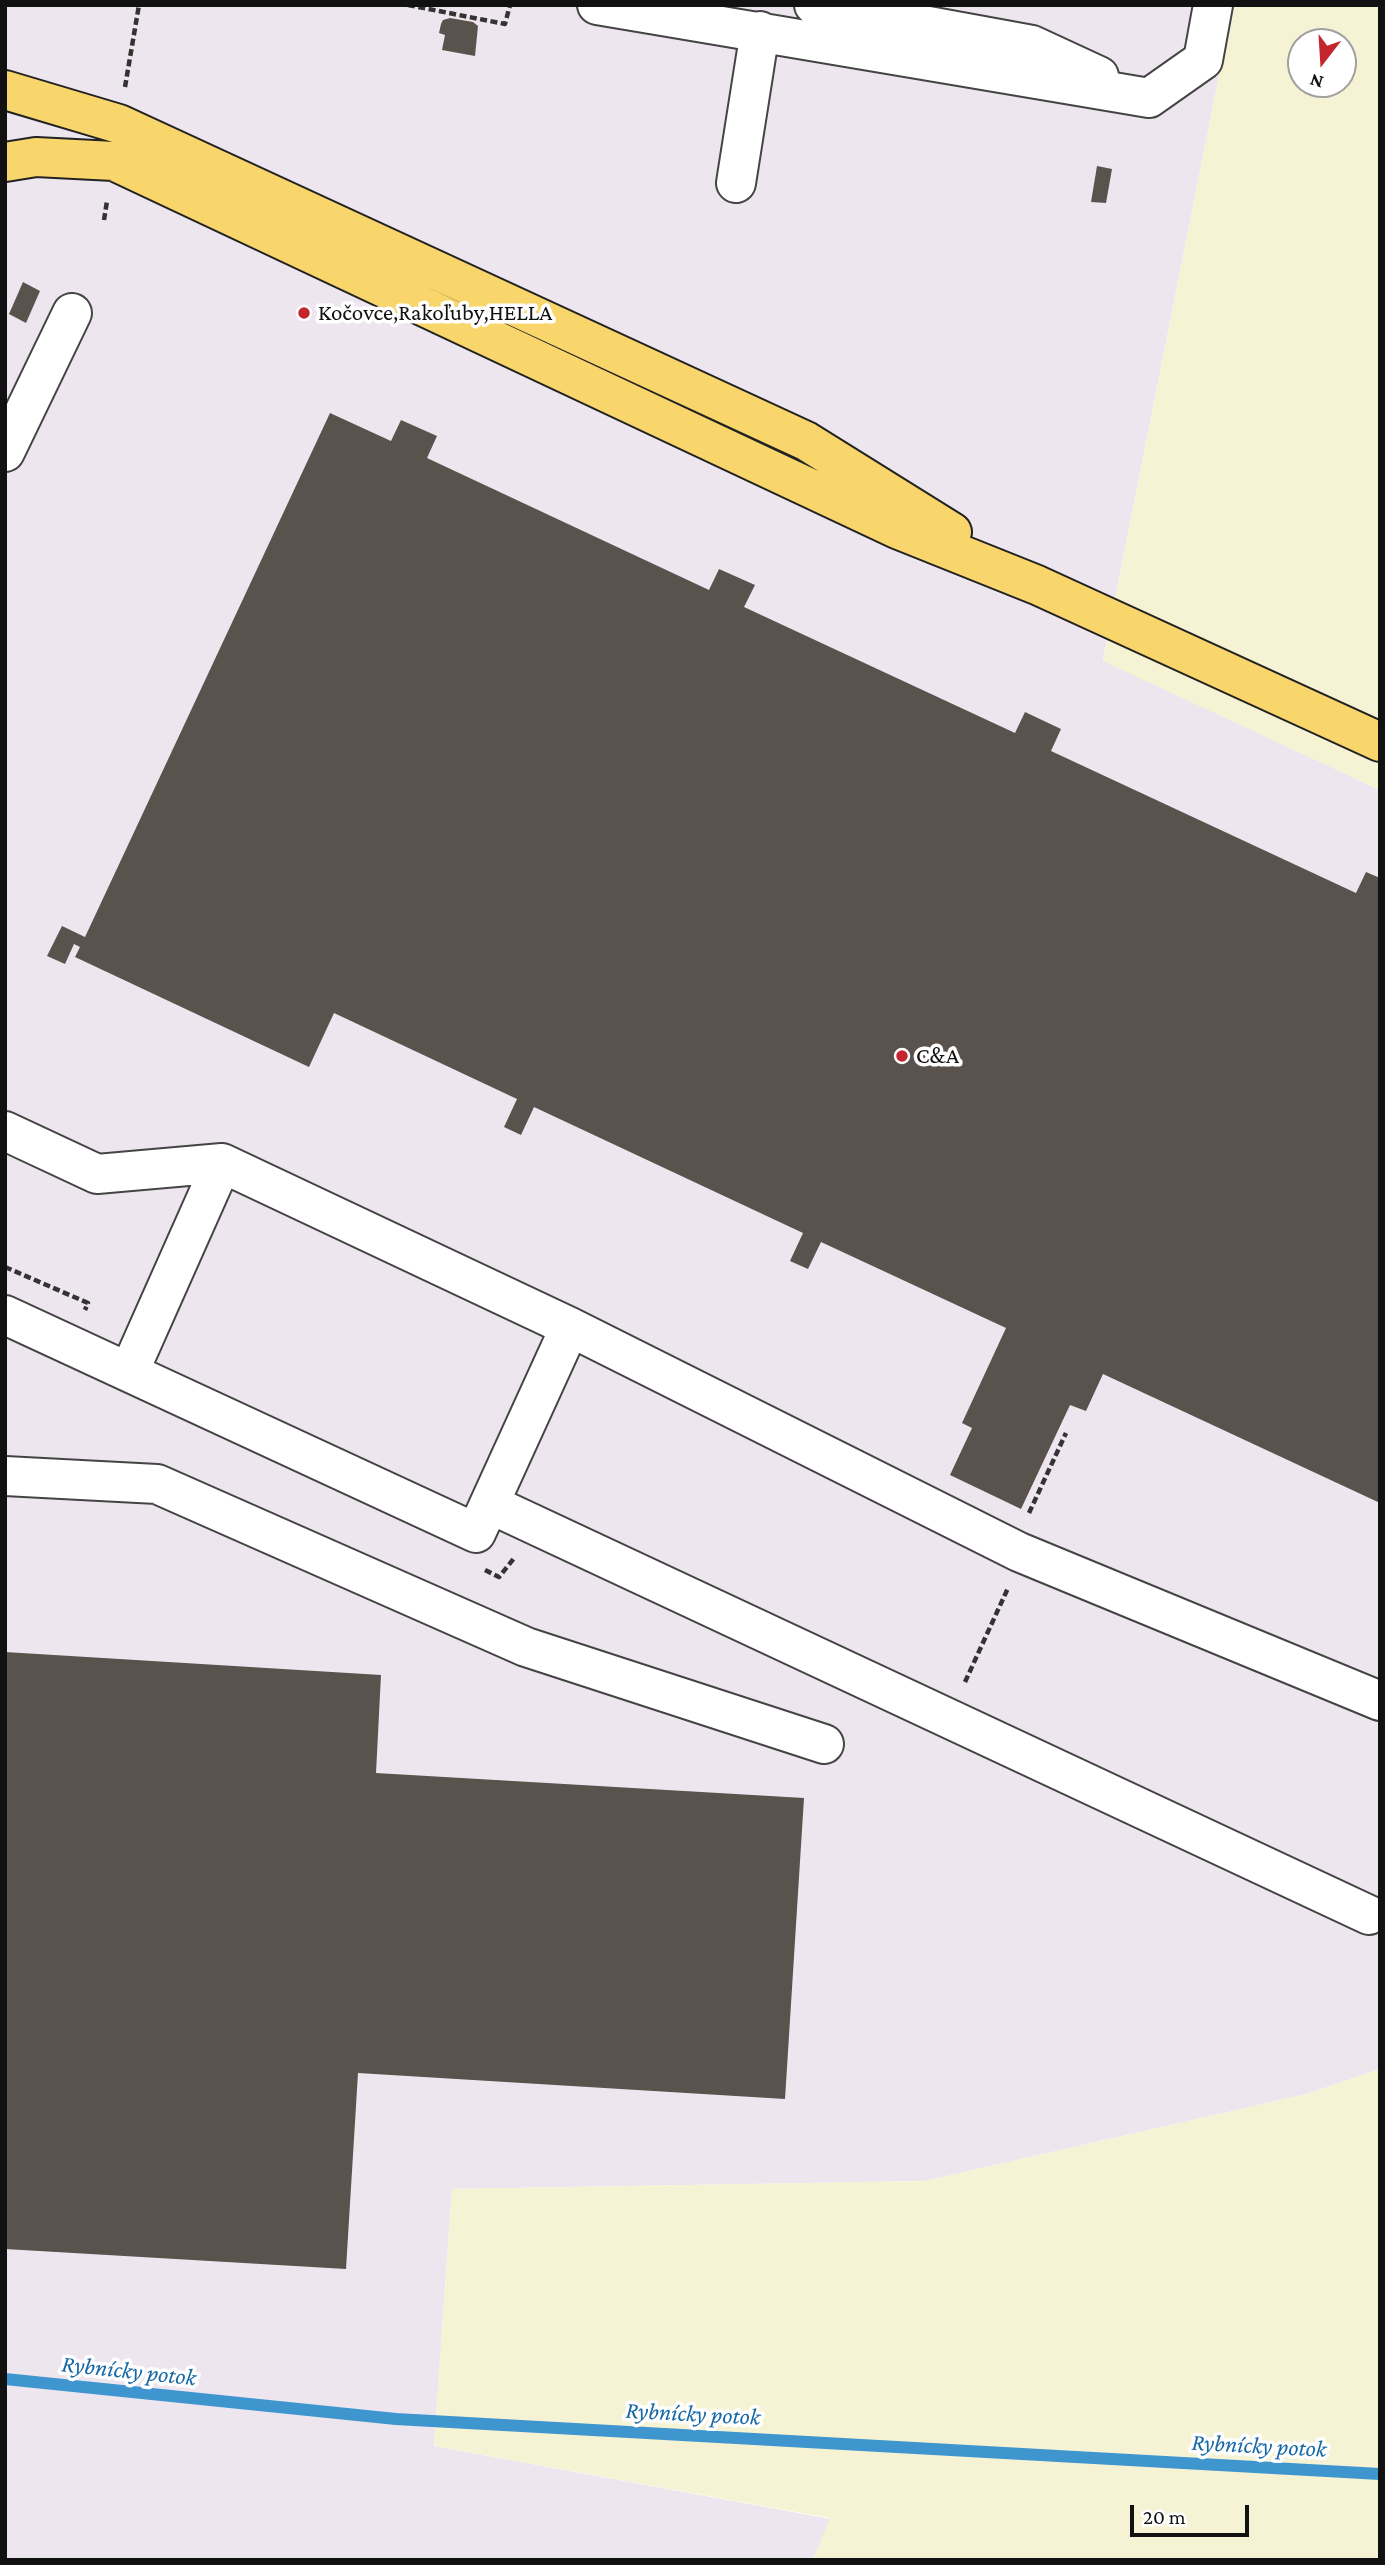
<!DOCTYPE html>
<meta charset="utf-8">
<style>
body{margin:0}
#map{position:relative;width:1385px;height:2565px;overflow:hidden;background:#fffdf5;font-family:"Crimson Pro",serif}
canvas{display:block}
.frame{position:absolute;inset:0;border:7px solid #111;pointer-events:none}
.north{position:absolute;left:1287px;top:28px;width:70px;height:70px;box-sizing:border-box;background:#fff;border:2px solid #a0a0a0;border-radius:50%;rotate:197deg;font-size:19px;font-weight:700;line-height:28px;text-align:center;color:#111}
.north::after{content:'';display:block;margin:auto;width:24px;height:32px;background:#c4262e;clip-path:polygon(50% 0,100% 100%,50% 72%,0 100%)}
.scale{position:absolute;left:1130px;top:2505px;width:119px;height:32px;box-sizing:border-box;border:4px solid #111;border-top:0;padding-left:9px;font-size:21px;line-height:24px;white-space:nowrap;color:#111;-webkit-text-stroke:5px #fff;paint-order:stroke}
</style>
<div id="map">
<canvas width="1385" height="2565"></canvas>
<div class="frame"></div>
<div class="north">N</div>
<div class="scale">20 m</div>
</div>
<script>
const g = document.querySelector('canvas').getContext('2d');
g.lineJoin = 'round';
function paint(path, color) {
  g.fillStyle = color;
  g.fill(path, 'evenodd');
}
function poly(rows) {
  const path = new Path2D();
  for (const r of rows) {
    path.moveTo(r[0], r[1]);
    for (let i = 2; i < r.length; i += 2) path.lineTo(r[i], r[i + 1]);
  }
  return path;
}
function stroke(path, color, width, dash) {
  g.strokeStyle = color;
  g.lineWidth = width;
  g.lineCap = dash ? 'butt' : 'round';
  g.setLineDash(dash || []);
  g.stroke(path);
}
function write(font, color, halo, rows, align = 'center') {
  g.font = font + ' "Crimson Pro",serif';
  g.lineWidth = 7;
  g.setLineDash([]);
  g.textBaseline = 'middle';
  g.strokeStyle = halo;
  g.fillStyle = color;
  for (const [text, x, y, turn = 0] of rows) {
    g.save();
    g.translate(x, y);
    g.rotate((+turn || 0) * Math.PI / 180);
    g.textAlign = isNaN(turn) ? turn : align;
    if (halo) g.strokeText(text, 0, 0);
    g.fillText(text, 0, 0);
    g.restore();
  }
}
const industrial = poly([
 [5,5,1233,5,1103,660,1380,790,1380,2069,1307,2094,925,2181,452,2189,434,2446,831,2519,813,2560,5,2560]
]);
const farmland = poly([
 [1233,5,1380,5,1380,790,1103,661],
 [1301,42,1343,42,1343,84,1301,84],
 [1380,2069,1380,2560,813,2560,830,2518,434,2446,452,2189,925,2181,1307,2094]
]);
const stream = poly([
 [5,2379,396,2419,1380,2474]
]);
const building = poly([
 [450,18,473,22,478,26,475,56,442,50,445,35,439,33,441,24,443,20],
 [1097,166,1112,169,1106,203,1091,202],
 [23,282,40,291,26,323,9,314],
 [330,413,391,441,401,420,437,436,427,458,709,590,719,569,755,585,744,607,1015,733,1025,712,1061,729,1051,751,1356,893,1366,872,1380,878,1380,1503,1103,1374,1086,1411,1070,1405,1021,1509,950,1475,972,1428,962,1423,1006,1328,821,1242,808,1269,790,1261,803,1233,534,1107,521,1135,504,1127,517,1099,334,1013,309,1067,75,957,80,947,74,944,65,964,47,956,62,926,85,937],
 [5,1652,381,1675,376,1773,804,1798,785,2099,358,2073,346,2269,5,2249]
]);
const path = poly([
 [408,5,505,24,510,5],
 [125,87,139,5],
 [104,220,107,201],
 [5,1267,88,1303,85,1310],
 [1029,1513,1066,1433],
 [485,1570,499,1577,515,1557],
 [965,1682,1008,1588]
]);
const minor = poly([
 [597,5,1149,98,1203,60,1213,5],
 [814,5,1032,45,1099,76],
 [736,183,760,31],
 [5,452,72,313],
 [5,1131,97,1174,222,1163,570,1327],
 [5,1315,476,1533,570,1327,1019,1552,1380,1701],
 [129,1372,222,1163],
 [5,1476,157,1484,526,1647,824,1744],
 [490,1504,1369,1915]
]);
const major = poly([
 [5,90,119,124,806,441,952,532],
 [5,162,36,157,114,161,897,529,1037,585,1380,742]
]);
const markers = [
 [304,313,7,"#c4262e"],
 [902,1056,7,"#c4262e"]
];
const poiNames = [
 ["Kočovce,Rakoľuby,HELLA",318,313],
 ["C&A",916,1056]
];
const waterNames = [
 ["Rybnícky potok",129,2371,6],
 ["Rybnícky potok",693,2414,3],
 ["Rybnícky potok",1259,2446,3]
];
paint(industrial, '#eee6ef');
paint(farmland, '#f6f3d4');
stroke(stream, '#3f96cf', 12);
paint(building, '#5a524d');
stroke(minor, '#444', 42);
stroke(major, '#222', 42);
stroke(path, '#333', 4.5, [7, 3.5]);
stroke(minor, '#fff', 38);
stroke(major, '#f9d66b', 38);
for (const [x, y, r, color] of markers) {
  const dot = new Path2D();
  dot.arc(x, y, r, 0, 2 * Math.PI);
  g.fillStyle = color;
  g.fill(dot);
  stroke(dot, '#fff', 2.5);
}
write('23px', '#111', '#fff', poiNames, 'left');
write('italic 24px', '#1768a6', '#fff', waterNames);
</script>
